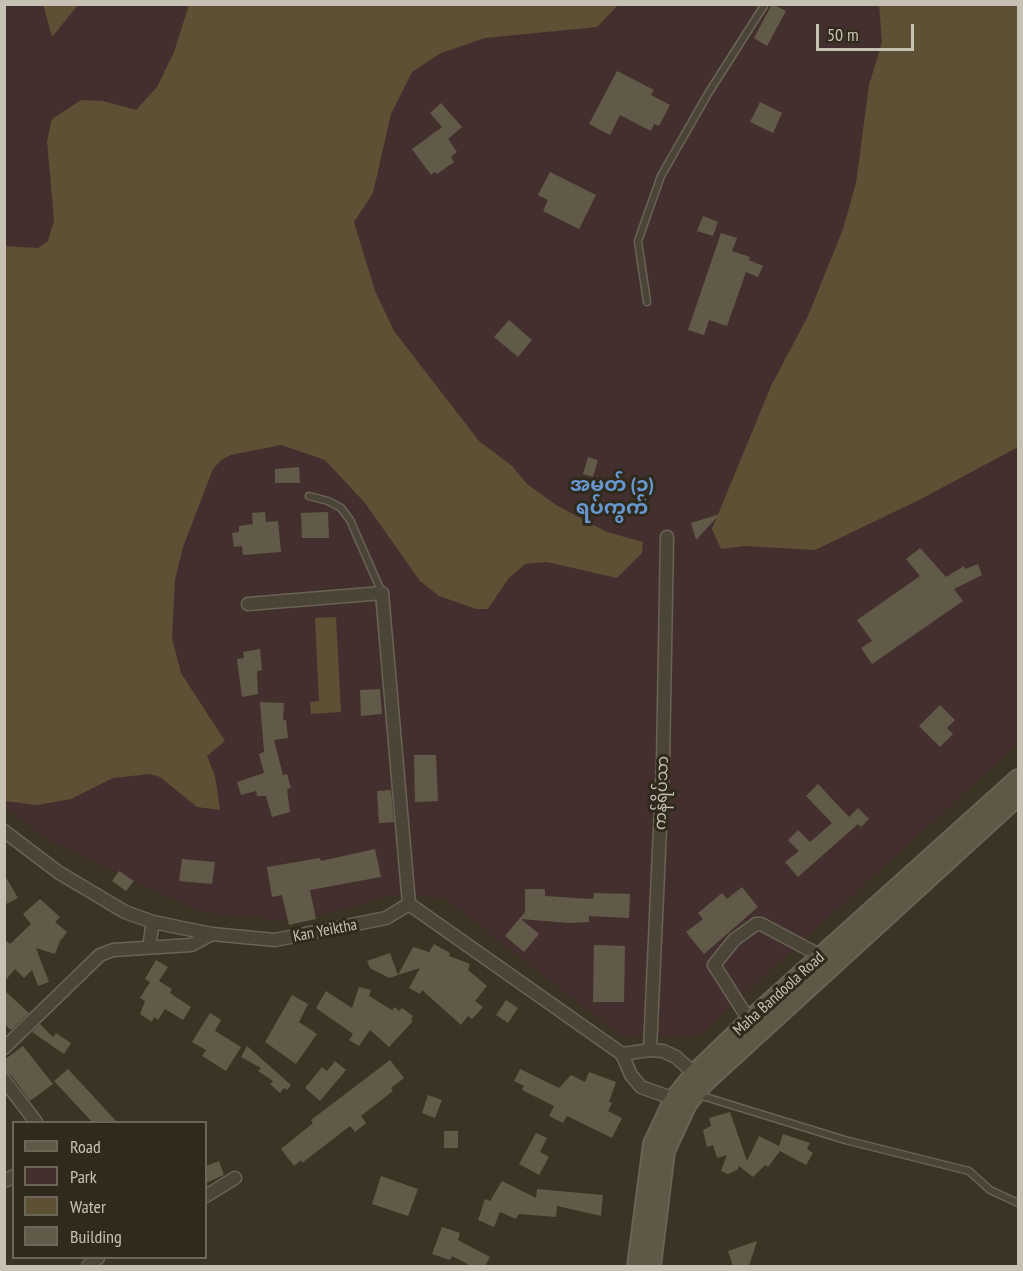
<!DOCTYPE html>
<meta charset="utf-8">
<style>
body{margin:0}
#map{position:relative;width:1023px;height:1271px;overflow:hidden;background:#3b3424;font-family:"PT Sans Narrow",sans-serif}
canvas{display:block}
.frame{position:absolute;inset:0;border:6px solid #c7c1b3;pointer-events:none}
.legend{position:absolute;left:12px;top:1121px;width:195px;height:138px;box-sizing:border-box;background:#302a1d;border:2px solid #6c6659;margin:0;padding:8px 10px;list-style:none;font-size:18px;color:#c7c1b3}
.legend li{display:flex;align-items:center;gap:12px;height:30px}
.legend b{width:30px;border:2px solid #6c6659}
.scale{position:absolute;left:816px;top:24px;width:98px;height:27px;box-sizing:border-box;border:3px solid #c7c1b3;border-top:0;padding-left:8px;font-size:18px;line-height:21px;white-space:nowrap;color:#c7c1b3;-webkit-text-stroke:4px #302a1d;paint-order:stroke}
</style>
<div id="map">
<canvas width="1023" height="1271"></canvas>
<div class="frame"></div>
<ul class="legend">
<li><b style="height:8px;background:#5e5846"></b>Road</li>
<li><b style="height:16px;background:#43302e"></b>Park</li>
<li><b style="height:16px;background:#5d5035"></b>Water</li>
<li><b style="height:16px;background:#625a48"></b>Building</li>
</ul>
<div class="scale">50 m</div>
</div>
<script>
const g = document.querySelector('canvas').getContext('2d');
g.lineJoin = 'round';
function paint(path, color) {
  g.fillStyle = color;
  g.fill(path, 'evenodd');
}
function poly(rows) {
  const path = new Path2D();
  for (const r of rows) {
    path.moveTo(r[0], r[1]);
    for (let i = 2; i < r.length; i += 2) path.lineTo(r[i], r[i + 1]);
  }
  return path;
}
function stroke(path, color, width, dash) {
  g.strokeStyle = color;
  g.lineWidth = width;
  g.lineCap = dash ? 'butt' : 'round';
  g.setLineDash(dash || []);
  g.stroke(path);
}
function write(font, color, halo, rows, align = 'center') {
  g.font = font + ' "PT Sans Narrow","Noto Sans Myanmar",sans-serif';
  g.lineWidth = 6;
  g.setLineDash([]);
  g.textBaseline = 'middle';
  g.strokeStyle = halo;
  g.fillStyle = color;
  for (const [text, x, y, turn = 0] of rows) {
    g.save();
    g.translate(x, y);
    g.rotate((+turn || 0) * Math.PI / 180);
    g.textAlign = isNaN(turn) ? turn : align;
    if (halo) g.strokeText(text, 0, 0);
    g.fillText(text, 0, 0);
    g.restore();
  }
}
const green = poly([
 [4,5,1018,5,1018,744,699,1036,622,1037,444,898,394,895,296,922,200,912,48,840,5,808]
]);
const water = poly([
 [43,4,78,4,78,5,52,37],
 [189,5,618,5,597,27,485,38,441,53,412,72,391,114,373,193,354,222,375,291,394,331,479,441,512,466,527,484,556,505,607,532,643,542,642,553,617,578,547,562,525,564,508,579,488,609,476,609,439,596,420,581,365,503,325,460,281,445,231,455,221,460,213,469,183,547,175,580,172,638,181,673,225,741,207,756,215,776,220,810,197,807,160,777,150,774,113,778,71,799,37,805,5,801,5,246,38,248,48,241,54,220,47,141,52,119,81,100,103,101,136,110,157,87,174,52],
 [879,5,1018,5,1018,447,921,499,815,550,744,546,721,549,712,529,771,386,808,316,843,229,856,183,869,85,882,42],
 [336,617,341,712,311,714,310,702,319,701,315,618]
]);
const building = poly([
 [772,4,786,11,767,46,754,38],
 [617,71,654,90,651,95,670,105,659,126,654,124,651,131,620,115,610,135,589,124],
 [760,102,782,113,773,133,750,122],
 [441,103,462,127,448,139,457,152,451,157,454,162,437,174,435,172,431,175,412,149,442,127,430,113],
 [550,172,596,195,579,229,543,211,548,200,538,195],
 [703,216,718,222,713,236,697,231],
 [721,233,737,238,732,251,750,257,749,260,763,266,758,277,746,272,727,326,709,320,704,335,688,330],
 [509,320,532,340,518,357,494,337],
 [588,457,598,460,593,477,583,474],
 [299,467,300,483,275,483,275,469],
 [265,512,266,522,278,521,281,552,243,555,242,546,234,547,232,533,239,532,239,526,253,524,252,513],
 [328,512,329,538,302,538,301,513],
 [720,514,696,540,691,523],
 [920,548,946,577,964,566,965,569,978,564,982,575,954,589,963,601,872,664,861,648,872,641,857,620,920,576,906,559],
 [260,649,262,670,257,671,258,694,242,697,237,659,244,658,243,652],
 [380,689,382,714,361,716,360,690],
 [260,702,284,703,283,720,286,720,288,738,274,740,283,775,287,774,291,788,287,789,290,812,272,817,266,796,257,796,256,791,241,795,237,782,264,773,259,754,264,752],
 [940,705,955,720,947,728,953,734,940,747,919,726],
 [414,755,436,755,438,801,415,802],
 [818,784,849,817,858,808,869,819,861,827,858,824,798,877,785,862,799,851,788,840,798,830,810,842,832,823,806,796],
 [391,790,394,822,379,823,377,791],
 [375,849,381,877,310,890,316,919,289,925,282,895,272,897,267,867,320,858,321,861],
 [182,859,215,862,212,884,179,881],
 [119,871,134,881,126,891,112,881],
 [4,874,18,898,4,905],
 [742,887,758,907,704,954,686,932,703,919,698,913,722,893,727,899],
 [525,889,545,889,545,896,575,898,593,899,594,893,630,894,629,918,589,916,589,922,569,923,521,919,539,934,524,952,505,936,525,912],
 [40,899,60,917,55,922,67,932,60,941,55,954,36,948,49,982,38,986,32,970,24,978,15,969,4,982,4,939,10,944,31,924,23,914],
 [434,944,450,953,449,956,470,964,468,970,487,986,475,1001,483,1007,472,1019,468,1016,461,1025,422,990,420,994,409,988,420,968,398,975,413,947,429,952],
 [594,945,625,946,624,1002,593,1002],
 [390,953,398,975,389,978,370,968,367,961],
 [156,960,168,967,159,981,172,989,170,993,191,1007,183,1020,165,1009,158,1020,154,1017,152,1022,140,1014,145,1001,140,998,150,982,145,979],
 [359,987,371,990,369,996,392,1010,395,1007,399,1011,402,1008,413,1016,411,1019,413,1021,389,1047,370,1030,359,1046,349,1040,353,1034,316,1008,326,991,352,1008],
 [4,990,29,1013,11,1030,4,1024],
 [292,995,308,1004,299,1022,317,1034,296,1064,265,1042],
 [506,1000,518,1008,508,1023,496,1015],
 [210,1013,221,1020,215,1031,241,1047,226,1071,202,1056,206,1050,192,1042],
 [40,1024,53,1037,56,1033,71,1043,64,1054,32,1032],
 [23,1046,53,1084,30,1101,11,1075,4,1072,4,1060],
 [247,1046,291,1085,287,1090,284,1088,280,1093,270,1084,273,1081,258,1071,261,1068,241,1057],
 [390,1060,404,1078,391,1088,393,1091,361,1116,366,1123,355,1132,350,1126,302,1163,301,1160,294,1166,281,1149,313,1123,311,1120],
 [335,1061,346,1070,320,1101,305,1088,322,1067,327,1071],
 [68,1069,117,1122,92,1122,54,1081],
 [520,1069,559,1088,571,1075,585,1082,589,1072,616,1082,609,1102,612,1103,608,1111,622,1118,612,1138,567,1116,563,1123,549,1116,554,1106,522,1090,524,1086,514,1081],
 [428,1095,442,1100,435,1118,422,1113],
 [730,1112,747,1161,759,1136,779,1146,783,1134,810,1143,807,1149,813,1153,806,1165,780,1151,768,1167,765,1165,753,1177,739,1166,737,1170,728,1174,721,1171,727,1155,717,1158,713,1145,707,1147,703,1130,711,1126,709,1118],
 [444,1131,458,1131,458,1148,444,1148],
 [536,1133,547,1138,540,1152,549,1157,539,1175,519,1164],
 [219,1161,224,1175,206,1183,206,1166],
 [381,1176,418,1189,408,1216,372,1204],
 [502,1181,536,1198,537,1189,603,1195,601,1216,557,1206,556,1217,519,1214,516,1219,500,1212,494,1227,478,1220,485,1199,490,1201],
 [442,1227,460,1233,458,1240,490,1257,485,1266,471,1266,452,1256,450,1260,432,1254],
 [757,1241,749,1266,733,1266,728,1251]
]);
const service = poly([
 [647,302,638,241,661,176,709,92,765,4],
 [309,496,328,501,341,508,350,520,382,593],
 [699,1095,845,1140,969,1171,990,1190,1018,1203]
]);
const minor = poly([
 [248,604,382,593,409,904],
 [4,831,58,872,125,912,153,922,212,934,275,940,386,918,409,904,622,1054],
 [149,947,153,922],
 [749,1020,714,965,734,940,756,924,761,924,821,956],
 [4,1048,100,955,113,950,191,945,212,934],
 [650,1050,663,762,667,537],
 [622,1054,650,1050,663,1051,676,1057,698,1077],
 [622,1054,631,1075,641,1087,680,1101],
 [4,1080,36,1122],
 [7,1180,14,1176],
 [206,1196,235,1178],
 [88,1266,98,1258]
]);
const secondary = poly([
 [636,1266,652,1144,673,1099,694,1073,749,1020,1018,778],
 [652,1266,666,1151,688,1104,705,1083,1018,797]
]);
const streetNames = [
 ["ကန်ရိပ်သာ",662,793,-88],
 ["Kan Yeiktha",325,931,-11],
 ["Maha Bandoola Road",779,994,-42]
];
const quarterNames = [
 ["အမှတ် (၃)",612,485],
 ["ရပ်ကွက်",612,508]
];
paint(green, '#43302e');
paint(water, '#5d5035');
paint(building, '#625a48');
stroke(service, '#696356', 9);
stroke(minor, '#696356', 15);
stroke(secondary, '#696356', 20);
stroke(service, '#4b4538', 6);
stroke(minor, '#4b4538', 12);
stroke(secondary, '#5e5846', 16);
write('16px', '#c7c1b3', '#302a1d', streetNames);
write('bold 20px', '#6697cf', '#302a1d', quarterNames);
</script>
